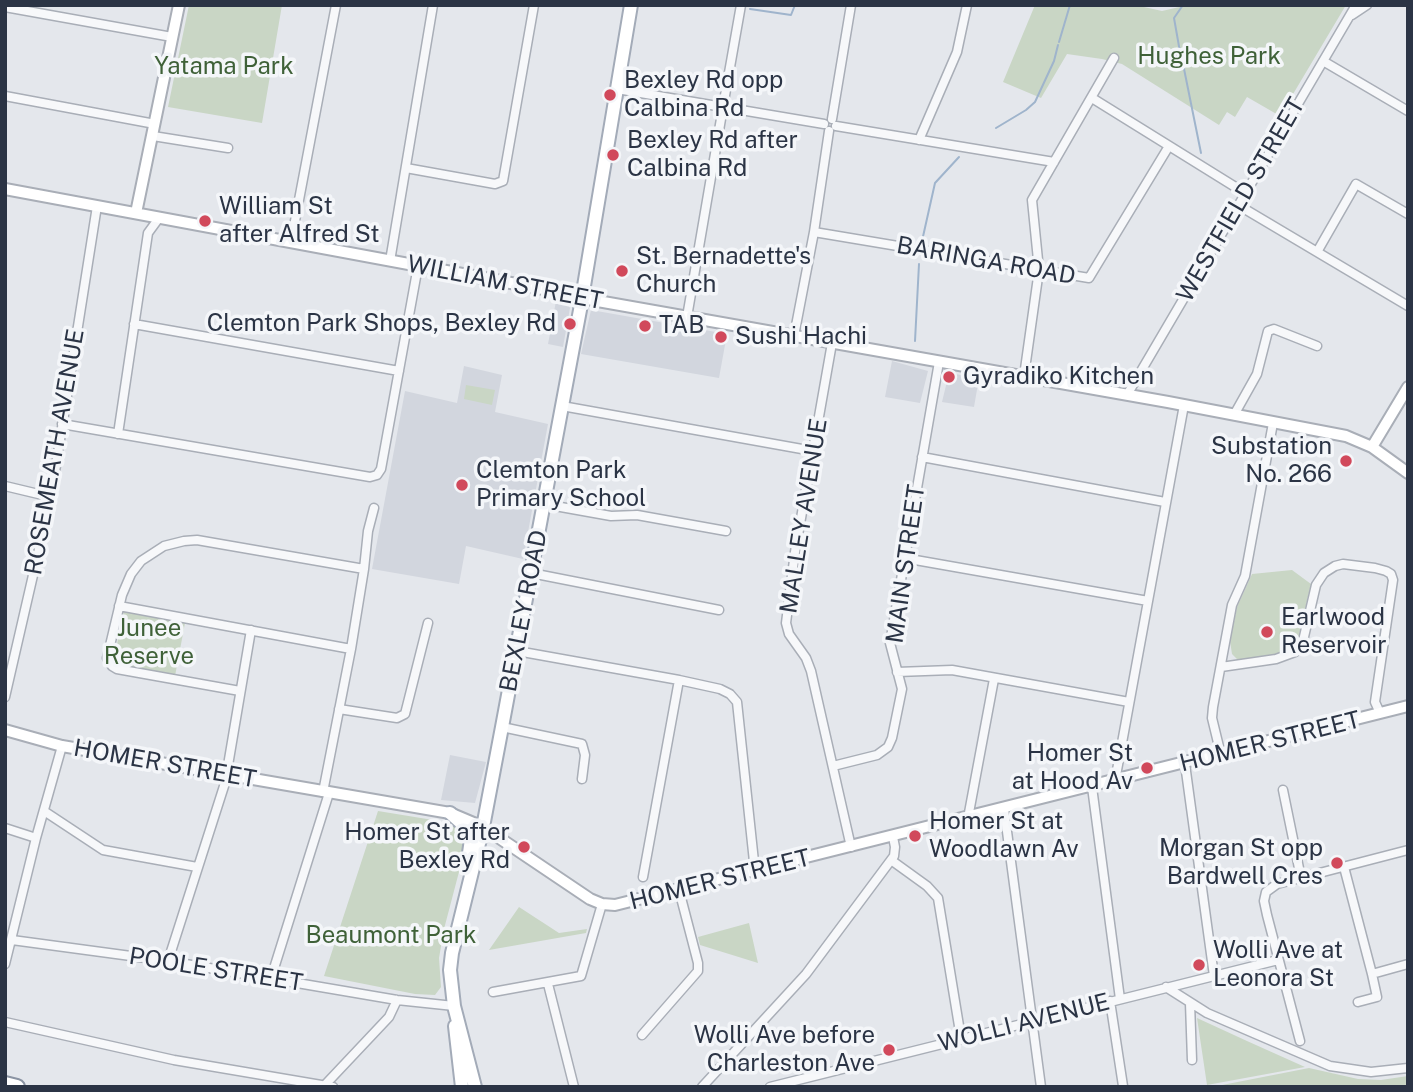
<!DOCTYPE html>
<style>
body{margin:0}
#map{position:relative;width:1413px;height:1092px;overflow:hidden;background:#e4e7ec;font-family:"Public Sans",sans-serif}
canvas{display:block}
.frame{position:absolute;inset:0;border:7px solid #2b3445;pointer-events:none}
</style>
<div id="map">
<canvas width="1413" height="1092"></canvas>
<div class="frame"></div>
</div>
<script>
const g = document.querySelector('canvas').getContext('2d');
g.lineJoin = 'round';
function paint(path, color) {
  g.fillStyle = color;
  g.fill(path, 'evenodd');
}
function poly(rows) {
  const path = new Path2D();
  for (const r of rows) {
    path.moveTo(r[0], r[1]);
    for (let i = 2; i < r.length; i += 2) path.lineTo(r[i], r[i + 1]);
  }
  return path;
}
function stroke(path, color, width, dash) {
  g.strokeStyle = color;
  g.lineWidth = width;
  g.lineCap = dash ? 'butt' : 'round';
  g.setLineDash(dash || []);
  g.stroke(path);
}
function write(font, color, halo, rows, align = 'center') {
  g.font = font + ' "Public Sans",sans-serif';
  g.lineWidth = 7;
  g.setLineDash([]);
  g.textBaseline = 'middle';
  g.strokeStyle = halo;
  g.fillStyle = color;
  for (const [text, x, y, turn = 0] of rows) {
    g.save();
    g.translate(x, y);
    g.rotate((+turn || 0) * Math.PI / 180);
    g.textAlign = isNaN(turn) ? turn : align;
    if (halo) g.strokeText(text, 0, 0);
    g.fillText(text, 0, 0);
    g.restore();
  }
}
const built = poly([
 [556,301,567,303,570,308,563,347,548,344],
 [591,310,727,334,719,378,581,354],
 [892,361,928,371,920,403,885,397],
 [464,366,502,375,495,412,548,424,523,559,466,546,459,584,372,569,405,391,457,403],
 [949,373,979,378,974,407,942,402],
 [450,755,486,762,475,803,441,800]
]);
const green = poly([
 [189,5,282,5,262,123,168,107],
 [1035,5,1135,5,1162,11,1188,5,1346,5,1280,116,1247,97,1235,117,1227,112,1219,125,1122,64,1102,59,1067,54,1041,98,1003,82],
 [466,385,495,390,492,405,464,399],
 [1292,570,1311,584,1297,643,1286,652,1247,661,1237,659,1232,654,1230,641,1237,607,1252,574],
 [124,611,185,623,175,676,113,663],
 [378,811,433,820,462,828,465,849,444,929,439,958,441,987,435,995,415,994,324,976],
 [519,907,559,933,587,929,586,933,489,950],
 [749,923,758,963,700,945,698,937],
 [1197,1018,1247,1041,1305,1067,1207,1085],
 [1309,1068,1358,1079,1381,1080,1408,1076,1408,1087,1212,1087]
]);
const stream = poly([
 [1154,5,1163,5],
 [750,9,791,15,795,5],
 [1059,42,1070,5],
 [1180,52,1174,18,1183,5],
 [1181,54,1201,153],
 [996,128,1026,110,1035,102,1054,61,1058,45],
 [922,241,935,183,959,157],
 [915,341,919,264]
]);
const street = poly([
 [5,7,172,37],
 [1352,15,1367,5],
 [1323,61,1408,111],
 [617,89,717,106],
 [5,96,155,124],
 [1092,98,1245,193],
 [724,101,741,5],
 [729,108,824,124],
 [832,119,851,5],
 [836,126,1054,162],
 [153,136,228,148],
 [919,140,957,52,967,5],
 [406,168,495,184,503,181,534,5],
 [1238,205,1408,306],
 [814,232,1089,278,1169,146],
 [291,242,336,5],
 [1317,252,1356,184,1408,214],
 [390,261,433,5],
 [687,317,722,113],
 [134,324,399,371],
 [794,336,814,232,829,131],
 [832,343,795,552,786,623,789,634,806,658,811,671,851,847],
 [1024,376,1039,270,1032,200,1114,58],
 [1127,395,1356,5],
 [562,406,813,451],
 [1234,415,1257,374,1268,331,1274,329,1317,346],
 [62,424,370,477,377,475,381,469,418,266],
 [118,434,148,233,159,218],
 [922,457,1165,502],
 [5,486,51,497],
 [544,504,611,516,637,515,726,531],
 [904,558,1148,601],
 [531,573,719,610],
 [119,606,351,649],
 [517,651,679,680,720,689,730,694,737,702,755,871],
 [1221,667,1276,659,1295,652,1303,641,1316,585,1324,573,1335,566,1343,564,1375,568,1386,571,1391,574,1393,580,1375,702,1380,713],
 [897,672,952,670,1129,702],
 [240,691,117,669,112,666,107,658,122,595,131,574,141,561,164,546,184,541,197,540,364,569],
 [5,697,51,497,97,206],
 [339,709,397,718,405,714,428,623],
 [502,727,582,744,585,755,582,779],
 [1221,755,1212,718,1213,707,1232,605,1245,576,1273,423],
 [1185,764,1214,976],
 [833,766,877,755,888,747,892,738,902,689,890,643,939,362],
 [1115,781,1184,405],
 [1092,787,1120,999],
 [1283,790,1301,878],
 [323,792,351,649,364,569,368,531,374,508],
 [1004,809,1041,1087],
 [44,811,103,850,197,867],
 [968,818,994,679],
 [5,828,36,838],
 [891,860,927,886,938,898,961,1038],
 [1344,867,1372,974,1408,964],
 [643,877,679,680],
 [12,940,168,961,397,1000,454,1006],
 [168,961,225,783,251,630],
 [5,964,36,838,62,746],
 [271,978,329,793],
 [548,984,574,1087],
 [1166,987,1207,1013,1330,1066,1371,1072,1408,1068],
 [493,992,581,976,602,904],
 [1110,1001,1123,1086],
 [1358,1002,1377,997,1372,974],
 [1190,1003,1192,1060],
 [5,1022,174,1060,333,1087],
 [642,1035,698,971,698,963,679,890],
 [1300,1041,1267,915,1264,901,1266,892,1277,884,1408,850],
 [323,1087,389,1017,397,1000],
 [702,1087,806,974,894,856,895,847,893,837],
 [770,1087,1278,960]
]);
const secondary = poly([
 [5,189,570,294,592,300,1168,402,1346,436,1372,447,1408,473],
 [136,213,179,5],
 [1372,447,1408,387],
 [5,730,62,746,450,813,483,827,590,899,602,904,615,905,1408,706]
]);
const primary = poly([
 [450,813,468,829,471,839,469,853],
 [455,1026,462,1087],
 [475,1087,454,1006,450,970,452,953,483,827,502,727,580,310,631,5]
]);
const highway = poly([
 [5,1084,17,1087]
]);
const markers = [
 [610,95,7,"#d1495b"],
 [613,155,7,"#d1495b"],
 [205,221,7,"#d1495b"],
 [622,271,7,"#d1495b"],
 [570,324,7,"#d1495b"],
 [645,326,7,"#d1495b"],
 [721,337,7,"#d1495b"],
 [949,377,7,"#d1495b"],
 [1346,461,7,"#d1495b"],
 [462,485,7,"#d1495b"],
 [1267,632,7,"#d1495b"],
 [1147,768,7,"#d1495b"],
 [915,836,7,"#d1495b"],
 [524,847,7,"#d1495b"],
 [1337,863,7,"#d1495b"],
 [1199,965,7,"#d1495b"],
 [889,1050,7,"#d1495b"]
];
const parkNames = [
 ["Hughes Park",1209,57],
 ["Yatama Park",224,67],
 ["Junee",149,629],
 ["Reserve",149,657],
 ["Beaumont Park",391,936]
];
const poiNames = [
 ["Bexley Rd opp",624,81],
 ["Calbina Rd",624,109],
 ["Bexley Rd after",627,141],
 ["Calbina Rd",627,169],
 ["William St",219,207],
 ["after Alfred St",219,235],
 ["St. Bernadette's",636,257],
 ["Church",636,285],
 ["Clemton Park Shops, Bexley Rd",556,324,"right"],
 ["TAB",659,326],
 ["Sushi Hachi",735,337],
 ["Gyradiko Kitchen",963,377],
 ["Substation",1332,447,"right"],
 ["No. 266",1332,475,"right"],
 ["Clemton Park",476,471],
 ["Primary School",476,499],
 ["Earlwood",1281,618],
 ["Reservoir",1281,646],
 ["Homer St",1133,754,"right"],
 ["at Hood Av",1133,782,"right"],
 ["Homer St at",929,822],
 ["Woodlawn Av",929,850],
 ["Homer St after",510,833,"right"],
 ["Bexley Rd",510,861,"right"],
 ["Morgan St opp",1323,849,"right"],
 ["Bardwell Cres",1323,877,"right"],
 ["Wolli Ave at",1213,951],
 ["Leonora St",1213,979],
 ["Wolli Ave before",875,1036,"right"],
 ["Charleston Ave",875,1064,"right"]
];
const streetNames = [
 ["WESTFIELD STREET",1241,200,-60],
 ["BARINGA ROAD",986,261,10],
 ["WILLIAM STREET",505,283,11],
 ["ROSEMEATH AVENUE",55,452,-80],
 ["MALLEY AVENUE",804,516,-81],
 ["MAIN STREET",906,564,-82],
 ["BEXLEY ROAD",524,611,-79],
 ["HOMER STREET",1270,742,-14],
 ["HOMER STREET",165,764,10],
 ["HOMER STREET",720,880,-14],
 ["POOLE STREET",216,970,9],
 ["WOLLI AVENUE",1024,1023,-14]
];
paint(built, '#d2d6de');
paint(green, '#c9d6c5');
stroke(stream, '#9fb4cc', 2);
stroke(street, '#a9aeb7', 11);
stroke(secondary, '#a9aeb7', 14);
stroke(primary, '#a3abb8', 16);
stroke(highway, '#8b94a3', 18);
stroke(street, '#f7f8fa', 8);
stroke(secondary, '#fff', 10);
stroke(primary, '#fff', 12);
stroke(highway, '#fff', 14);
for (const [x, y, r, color] of markers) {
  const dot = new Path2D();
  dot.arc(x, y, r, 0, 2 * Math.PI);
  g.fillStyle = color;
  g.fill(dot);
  stroke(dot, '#f4f6f9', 2.5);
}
write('24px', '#3f6138', '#f4f6f9', parkNames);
write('24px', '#2b3445', '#f4f6f9', poiNames, 'left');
write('24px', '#2b3445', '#f4f6f9', streetNames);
</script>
